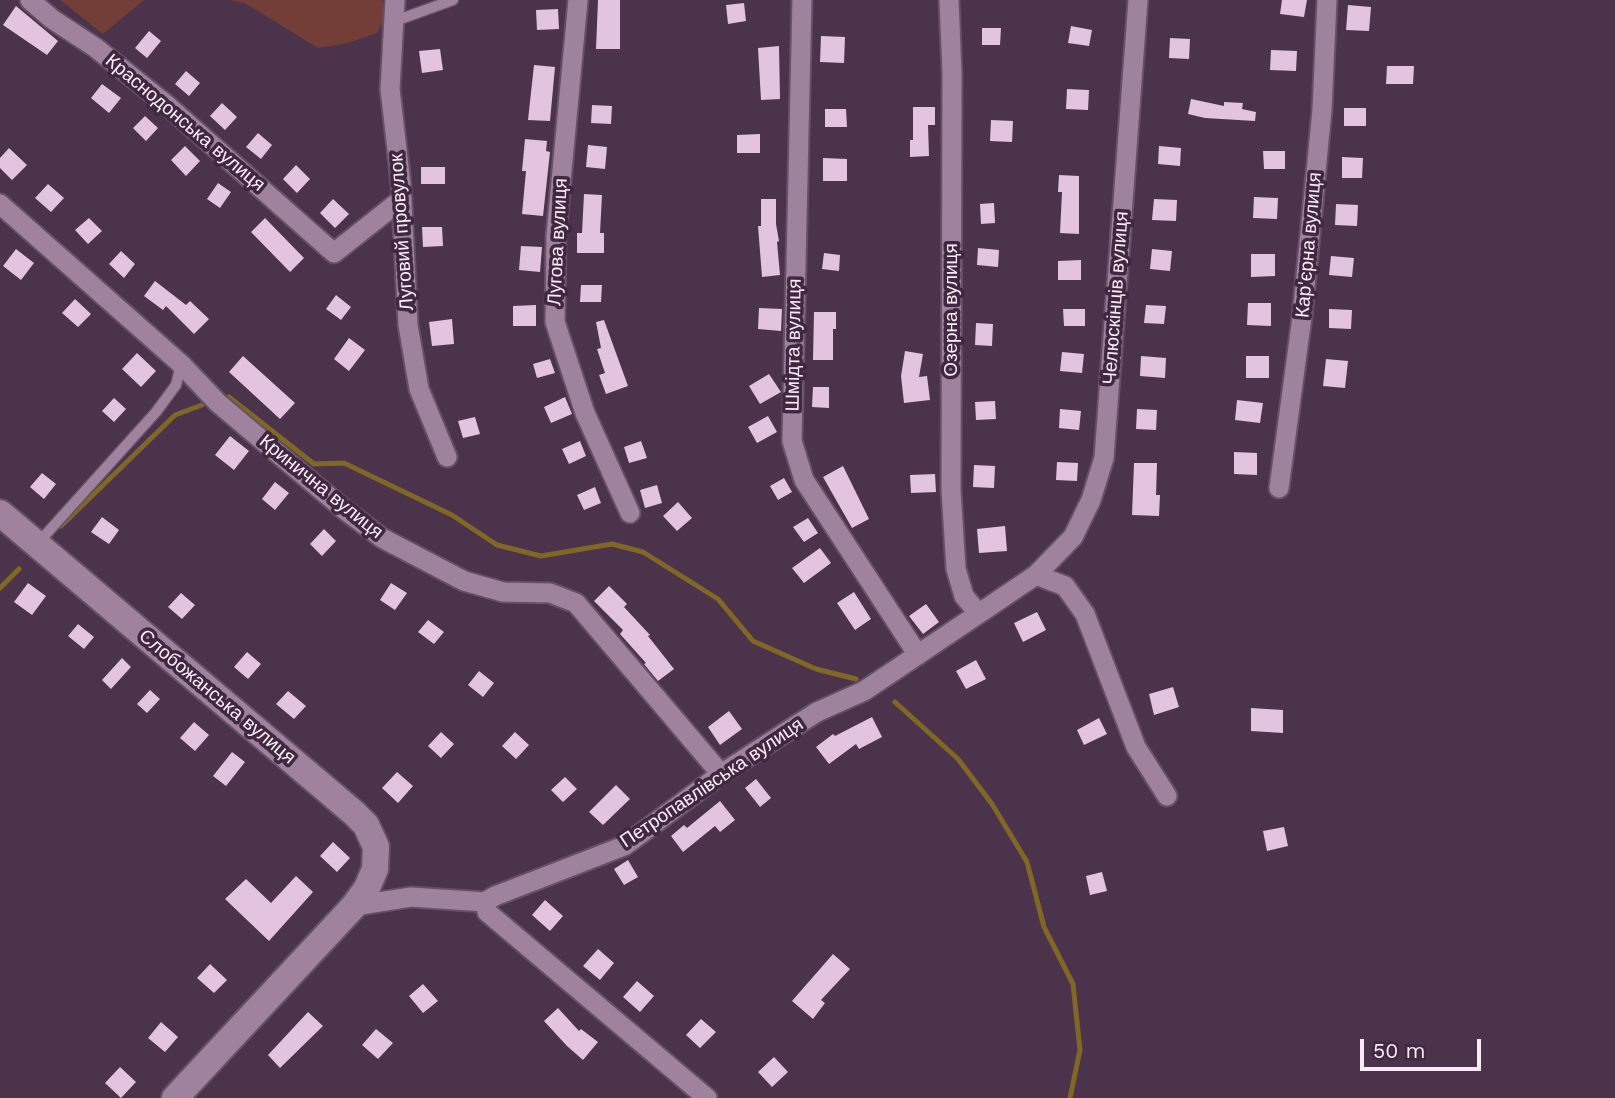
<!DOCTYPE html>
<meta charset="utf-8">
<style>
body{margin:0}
#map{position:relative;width:1615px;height:1098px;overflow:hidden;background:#4b334b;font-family:"Work Sans",sans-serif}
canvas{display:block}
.scale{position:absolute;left:1360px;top:1039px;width:121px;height:32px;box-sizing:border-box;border:4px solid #fbebfa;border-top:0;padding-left:9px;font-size:21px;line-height:24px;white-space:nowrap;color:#fbebfa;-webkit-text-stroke:5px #402940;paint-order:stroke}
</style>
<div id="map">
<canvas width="1615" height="1098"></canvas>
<div class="scale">50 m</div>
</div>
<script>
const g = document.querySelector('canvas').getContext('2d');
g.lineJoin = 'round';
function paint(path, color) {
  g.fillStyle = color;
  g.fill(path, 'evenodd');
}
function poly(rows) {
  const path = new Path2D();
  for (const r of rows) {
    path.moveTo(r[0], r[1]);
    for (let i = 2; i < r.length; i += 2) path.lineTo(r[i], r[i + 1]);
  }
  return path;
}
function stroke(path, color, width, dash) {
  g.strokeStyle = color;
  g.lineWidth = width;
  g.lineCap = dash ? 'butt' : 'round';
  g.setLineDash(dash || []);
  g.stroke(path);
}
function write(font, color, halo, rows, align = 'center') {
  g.font = font + ' "Work Sans",sans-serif';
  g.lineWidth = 7;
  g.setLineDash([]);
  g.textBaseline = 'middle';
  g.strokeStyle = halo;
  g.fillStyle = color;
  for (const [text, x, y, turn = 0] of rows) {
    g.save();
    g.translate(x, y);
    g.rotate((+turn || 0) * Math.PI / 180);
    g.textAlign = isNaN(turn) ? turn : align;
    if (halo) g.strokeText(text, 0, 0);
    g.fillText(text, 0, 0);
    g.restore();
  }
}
const green = poly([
 [60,0,144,0,103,34],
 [229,0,382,0,387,16,377,33,348,43,318,48,245,3]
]);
const stream = poly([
 [229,397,314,464,344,463,452,515,497,545,541,556,612,544,643,552,718,599,753,641,816,669,856,679],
 [61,526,175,415,202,405],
 [0,588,19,569],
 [895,702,958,759,992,804,1027,862,1044,927,1073,984,1080,1050,1070,1098]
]);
const building = poly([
 [598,0,620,0,620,49,596,49],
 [1282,0,1307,0,1304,17,1280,14],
 [744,3,746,21,728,24,726,5],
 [1348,5,1371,7,1369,31,1346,30],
 [16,6,58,41,47,55,3,25],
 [558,9,559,29,537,30,536,10],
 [1071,26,1092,30,1089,46,1068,43],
 [982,28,1001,28,1000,45,982,45],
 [149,31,161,41,147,58,135,48],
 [821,36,845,37,844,63,820,62],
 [1170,38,1190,39,1189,59,1169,58],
 [779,46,780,99,761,100,758,48],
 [440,49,443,70,422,73,419,51],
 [1271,50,1297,51,1296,71,1270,70],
 [534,65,555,67,550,121,528,120],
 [1387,66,1414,66,1413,84,1386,84],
 [186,71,200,83,189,96,175,84],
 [102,84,121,98,109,113,91,98],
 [1067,89,1089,90,1088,110,1066,109],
 [1191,99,1224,106,1224,102,1243,103,1242,109,1256,112,1255,121,1205,118,1188,114],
 [222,103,237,117,225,130,210,116],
 [592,105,612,106,611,124,591,123],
 [913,107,935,107,935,125,928,125,929,156,910,157,910,140,913,140],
 [1344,108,1366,108,1366,126,1344,126],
 [825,109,846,109,847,127,825,127],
 [145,116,158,128,146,141,133,128],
 [991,120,1013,121,1012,142,990,141],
 [258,133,272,145,261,159,246,147],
 [760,134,760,153,737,153,737,135],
 [525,139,547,141,546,151,550,152,543,216,522,214,526,171,522,171],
 [588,145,607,147,605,169,586,167],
 [185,146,200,161,186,176,171,160],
 [1159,146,1181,148,1180,166,1158,164],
 [9,148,27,165,12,180,0,168,0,158],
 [1263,151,1285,151,1285,169,1264,169],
 [1342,157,1363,158,1362,178,1342,178],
 [823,158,847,159,847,181,823,181],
 [296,165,310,179,297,193,283,179],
 [421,167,445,167,445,184,421,184],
 [1059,175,1079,176,1079,234,1060,233,1062,192,1058,192],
 [218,183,231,192,220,208,207,199],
 [48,184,64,198,51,212,35,198],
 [584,194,602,195,600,233,604,233,604,253,577,253,577,233,582,233],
 [1254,197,1278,198,1277,219,1253,218],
 [333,199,349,214,335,228,320,213],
 [761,199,776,199,776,224,779,241,777,242,780,275,762,277,758,226,761,226],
 [1154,199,1177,200,1176,221,1152,220],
 [994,203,995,223,981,224,980,204],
 [1336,204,1358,205,1357,226,1335,225],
 [89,218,102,231,88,244,75,230],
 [265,218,304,258,290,272,251,232],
 [422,227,442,227,443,246,423,247],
 [521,246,542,247,540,272,519,270],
 [978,248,999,250,998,267,977,265],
 [16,249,34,263,21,280,3,266],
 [1152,249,1172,251,1170,271,1150,269],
 [121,251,135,264,124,278,109,264],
 [824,253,840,255,839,271,822,269],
 [1251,254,1275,254,1275,276,1251,277],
 [1331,256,1354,258,1352,277,1329,275],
 [1081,260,1081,280,1058,280,1058,261],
 [155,281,186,305,190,301,209,319,194,334,166,306,163,310,144,296],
 [581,285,602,285,601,302,580,302],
 [336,295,351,307,341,320,326,309],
 [75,299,91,314,78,327,62,313],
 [1248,303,1271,303,1271,326,1247,325],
 [536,305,536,326,513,326,513,306],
 [1146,305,1166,306,1164,324,1144,323],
 [759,308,782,309,781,331,758,329],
 [1063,309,1085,309,1085,326,1064,326],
 [1329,309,1352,310,1351,329,1329,328],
 [814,312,836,312,836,329,833,329,833,360,813,360],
 [452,319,454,344,432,346,429,322],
 [604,320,628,386,606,394,599,375,605,373,597,349,601,348,596,322],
 [976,323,993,324,992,346,975,345],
 [349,338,365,350,349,371,334,359],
 [905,351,923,354,919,377,927,376,930,400,904,403,901,376],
 [1062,352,1084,354,1082,373,1060,371],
 [137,353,156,371,141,387,122,369],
 [243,356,295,403,280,419,229,372],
 [1141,356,1166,358,1165,378,1140,376],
 [1246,356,1269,356,1269,378,1246,378],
 [550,359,555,373,537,378,533,364],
 [1326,359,1348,361,1345,388,1323,386],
 [769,374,781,392,760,404,749,386],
 [813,387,829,387,829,408,812,407],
 [565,397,572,414,551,423,544,407],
 [114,398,126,409,114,422,102,411],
 [1237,400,1263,403,1260,423,1235,420],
 [995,401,996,419,976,420,975,402],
 [1060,409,1081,411,1079,430,1059,428],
 [1137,409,1157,410,1156,430,1136,429],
 [768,416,777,432,757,443,748,427],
 [475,417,480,434,463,438,458,421],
 [230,436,249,451,234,470,215,455],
 [580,441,586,456,569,464,562,449],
 [641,441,647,458,629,463,624,447],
 [1234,452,1257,453,1257,475,1234,474],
 [1057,462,1078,463,1077,481,1056,480],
 [1134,463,1157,463,1156,495,1160,495,1159,516,1132,515],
 [974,465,995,466,994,488,973,487],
 [843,466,869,519,852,528,823,477],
 [42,473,56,484,44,499,30,487],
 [935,474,936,492,911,493,910,475],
 [784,478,792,492,778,500,770,486],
 [275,482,289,493,275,510,262,499],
 [657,485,662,503,645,508,640,490],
 [595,487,601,503,584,510,577,495],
 [678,502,692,518,677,531,663,516],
 [102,517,119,530,109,544,91,532],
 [808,518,818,533,804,542,793,527],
 [1005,526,1007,551,979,553,977,529],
 [324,529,336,541,322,556,310,544],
 [820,548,831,563,804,583,792,568],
 [28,583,46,596,32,615,14,602],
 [391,583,407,593,395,610,380,600],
 [609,586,627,604,624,607,650,635,648,636,674,669,658,681,644,664,646,663,620,634,623,630,594,601],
 [854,592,871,619,855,630,837,603],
 [181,593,195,605,182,619,168,607],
 [926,604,939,622,923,634,909,616],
 [1037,612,1046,630,1023,642,1014,623],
 [428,620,444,632,434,644,418,632],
 [78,624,94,637,84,649,68,636],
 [247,652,261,664,248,679,234,667],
 [122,658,131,667,111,689,102,680],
 [976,660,986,679,966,689,956,671],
 [479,671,494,683,483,697,468,685],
 [1173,687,1179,707,1154,715,1149,694],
 [150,690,160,699,147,713,137,704],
 [288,691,306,706,294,719,276,704],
 [1251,708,1283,710,1283,733,1251,731],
 [729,711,742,729,720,745,708,727],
 [872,717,882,737,859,749,856,744,829,764,816,747,833,734,835,736],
 [1099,718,1107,734,1084,745,1077,730],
 [194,722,209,735,195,751,180,738],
 [441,732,454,744,441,758,428,746],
 [515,732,529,745,516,759,502,746],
 [232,752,245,762,226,786,213,776],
 [397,772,413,786,398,803,382,788],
 [565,777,577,789,563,802,551,790],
 [756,779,771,798,760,807,745,788],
 [616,785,630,799,603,825,589,812],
 [720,801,735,820,720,832,715,826,683,852,671,836,684,825,687,828],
 [1284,827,1288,846,1267,851,1263,831],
 [333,842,350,858,337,872,320,856],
 [628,860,638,877,624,885,614,869],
 [1102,872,1107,891,1090,895,1086,876],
 [296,876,313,892,269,941,225,899,246,879,271,903],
 [545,900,563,916,550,931,532,915],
 [598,949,614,963,600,980,583,966],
 [833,954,850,969,821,1000,825,1003,813,1019,792,1001],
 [210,964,227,980,214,993,197,978],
 [637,981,654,996,640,1012,623,997],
 [423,984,438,1001,423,1013,409,996],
 [558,1008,579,1031,581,1029,598,1042,583,1060,567,1046,544,1021],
 [308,1012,323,1026,280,1068,268,1055],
 [701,1019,716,1032,700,1048,686,1035],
 [161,1022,178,1037,165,1052,148,1038],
 [376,1029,393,1043,378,1059,362,1045],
 [774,1057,788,1072,772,1087,758,1072],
 [120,1067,136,1082,121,1098,105,1083]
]);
const lane = poly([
 [395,21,453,0],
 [39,542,156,412,176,385,181,365]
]);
const street = poly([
 [30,0,52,19,96,48,168,106,334,253,402,199],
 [395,0,390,89,401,184,408,325,419,389,447,457],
 [578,0,556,235,555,322,585,413,630,513],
 [802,0,792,441,804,480,918,655],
 [949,0,952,73,951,490,956,569,964,596,978,613],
 [0,204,181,364,218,403,346,511,382,538,464,581,503,592,550,593,576,603,721,774],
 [1279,488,1302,317,1322,110,1327,0],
 [1036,575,1065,586,1085,614,1136,747,1167,796],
 [485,902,487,912,707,1098],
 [354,906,411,897,485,902,495,896,624,846,721,774,817,712,864,691,1036,575,1073,537,1091,500,1104,458,1138,0]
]);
const secondary = poly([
 [0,513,354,813,366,825,376,847,375,869,367,888,354,906,175,1098]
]);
const streetNames = [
 ["Краснодонська вулиця",185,123,40],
 ["Луговий провулок",402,232,-94],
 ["Лугова вулиця",558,242,-87],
 ["Кар'єрна вулиця",1309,245,-85],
 ["Челюскінців вулиця",1116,298,-86],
 ["Озерна вулиця",951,310,-90],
 ["Шмідта вулиця",794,345,-89],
 ["Кринична вулиця",321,487,39],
 ["Слобожанська вулиця",217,697,40],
 ["Петропавлівська вулиця",712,783,-34]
];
paint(green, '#733e38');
stroke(stream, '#806726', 5);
paint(building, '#e2c4e1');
stroke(lane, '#665065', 13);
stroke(street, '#665065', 23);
stroke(secondary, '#665065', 30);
stroke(lane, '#9f839e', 10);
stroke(street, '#9f839e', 19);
stroke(secondary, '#9f839e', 26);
write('19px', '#fbebfa', '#402940', streetNames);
</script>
